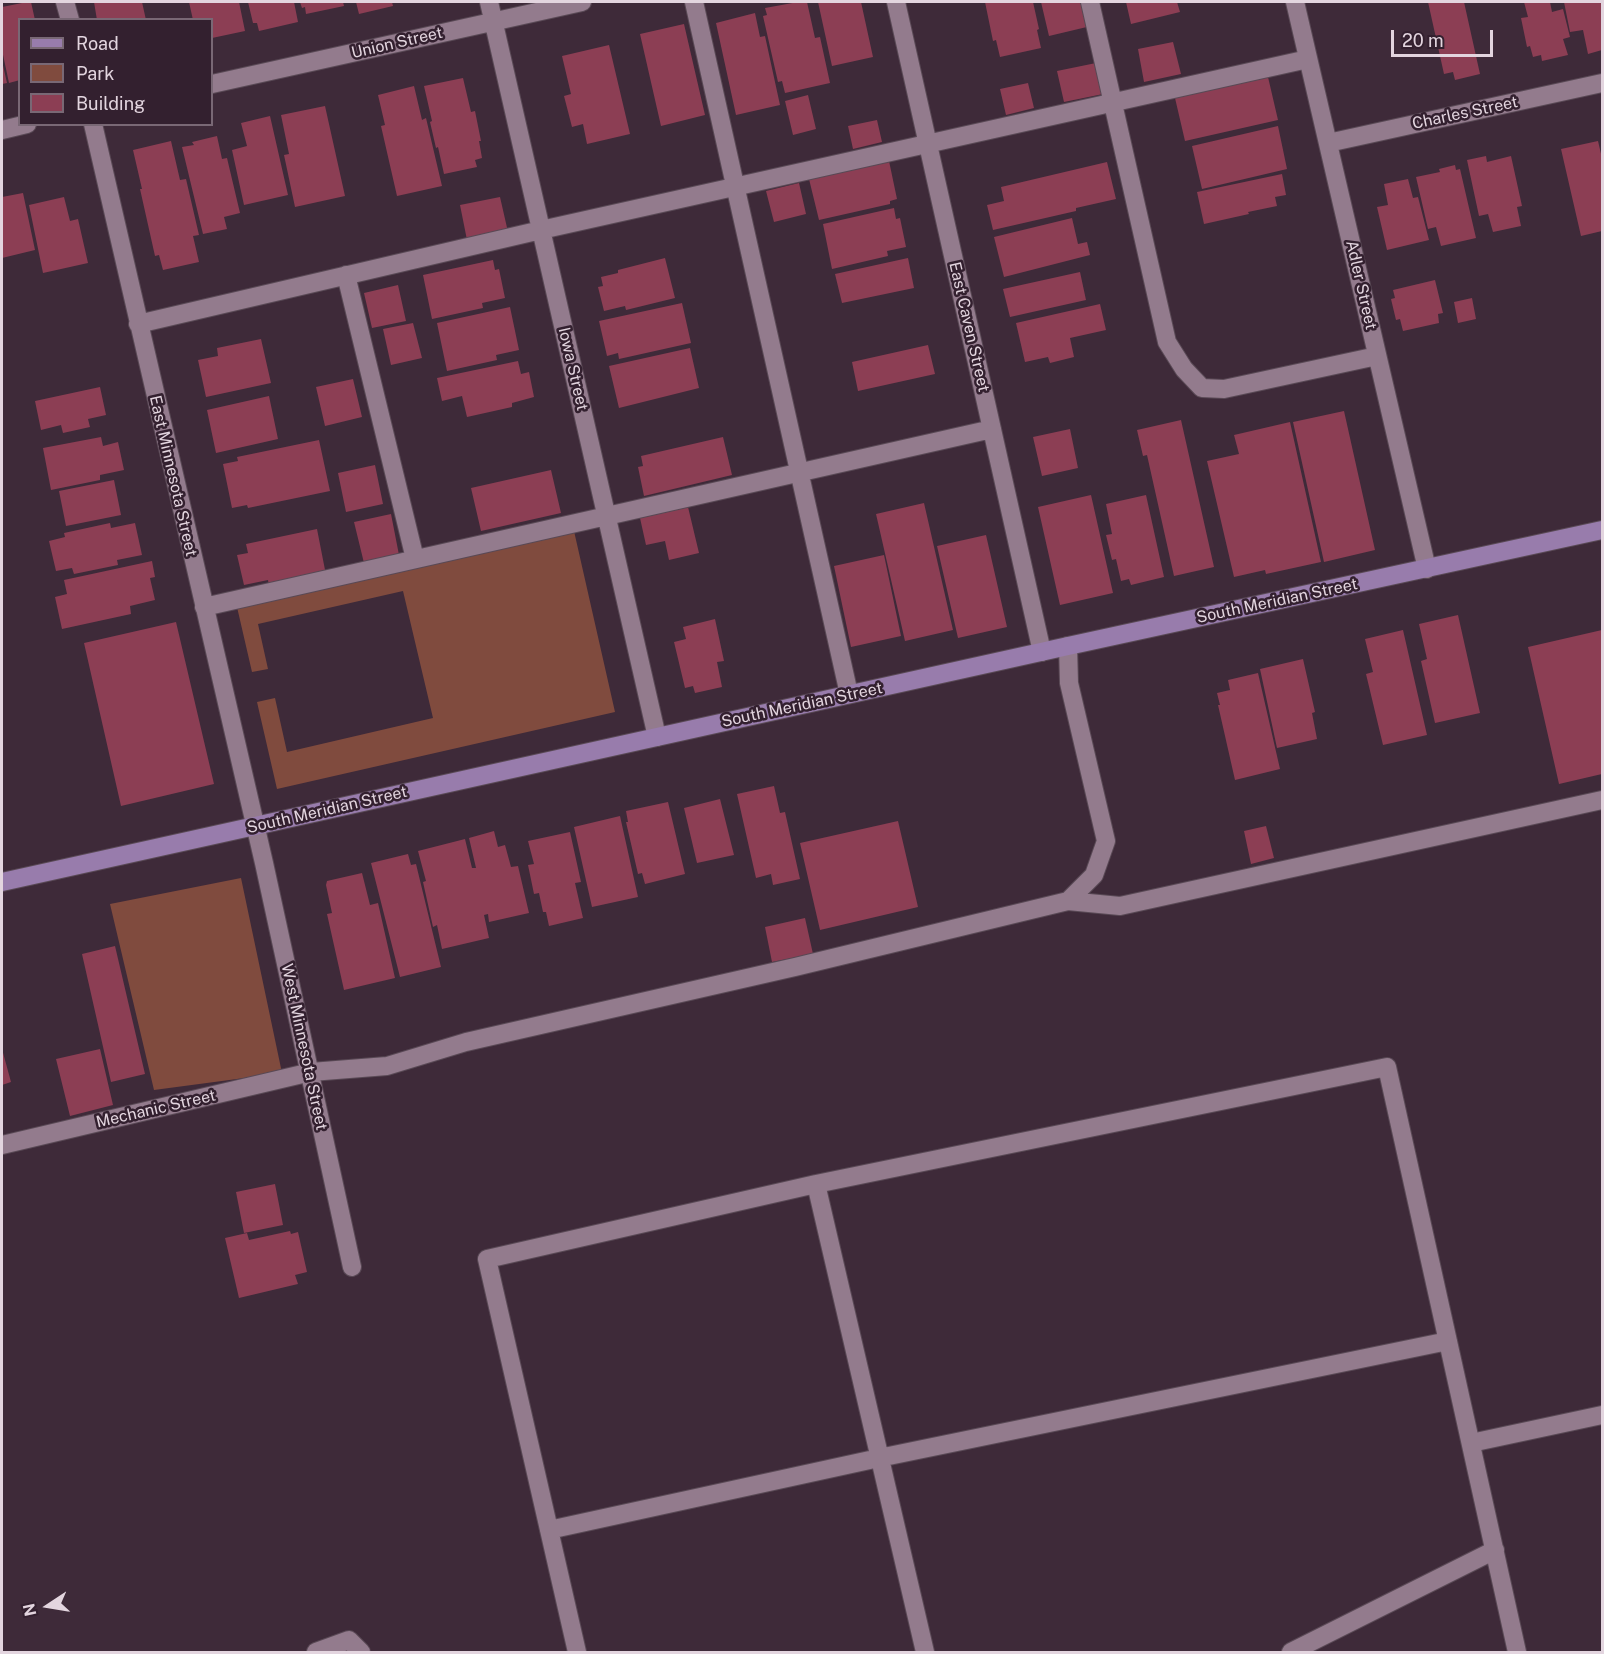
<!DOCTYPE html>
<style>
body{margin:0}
#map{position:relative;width:1604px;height:1654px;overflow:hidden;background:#3e2a39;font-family:"Public Sans",sans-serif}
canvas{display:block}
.frame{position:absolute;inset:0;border:3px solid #e3d5df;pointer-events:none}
.legend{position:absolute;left:18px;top:18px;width:195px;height:108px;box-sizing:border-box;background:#33202f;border:2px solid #796875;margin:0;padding:8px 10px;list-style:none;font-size:18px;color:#e3d5df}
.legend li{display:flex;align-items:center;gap:12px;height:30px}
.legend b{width:30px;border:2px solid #796875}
.north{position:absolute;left:18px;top:1576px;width:60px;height:60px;-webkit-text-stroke:4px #33202f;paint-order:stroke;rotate:258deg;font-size:16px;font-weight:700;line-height:24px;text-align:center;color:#e3d5df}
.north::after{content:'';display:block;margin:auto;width:21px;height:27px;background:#e3d5df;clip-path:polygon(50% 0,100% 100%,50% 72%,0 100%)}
.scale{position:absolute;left:1391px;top:30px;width:102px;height:27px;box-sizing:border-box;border:3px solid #e3d5df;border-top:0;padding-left:8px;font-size:18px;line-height:21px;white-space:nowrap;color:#e3d5df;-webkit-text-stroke:4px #33202f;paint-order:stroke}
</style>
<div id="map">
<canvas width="1604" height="1654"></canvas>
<div class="frame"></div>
<ul class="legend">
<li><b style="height:8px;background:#987cac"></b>Road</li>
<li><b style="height:16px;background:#804b3e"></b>Park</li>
<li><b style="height:16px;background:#8c3e54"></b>Building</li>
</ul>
<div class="north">N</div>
<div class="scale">20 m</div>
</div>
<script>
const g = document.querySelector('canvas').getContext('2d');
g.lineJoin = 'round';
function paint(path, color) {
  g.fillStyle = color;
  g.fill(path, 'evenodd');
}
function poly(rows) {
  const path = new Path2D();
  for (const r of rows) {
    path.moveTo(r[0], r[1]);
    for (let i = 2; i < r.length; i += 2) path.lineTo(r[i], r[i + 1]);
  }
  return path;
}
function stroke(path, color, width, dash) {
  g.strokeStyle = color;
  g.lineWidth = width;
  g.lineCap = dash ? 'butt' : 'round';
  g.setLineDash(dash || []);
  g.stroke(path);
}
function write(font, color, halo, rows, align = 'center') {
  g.font = font + ' "Public Sans",sans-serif';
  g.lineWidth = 5;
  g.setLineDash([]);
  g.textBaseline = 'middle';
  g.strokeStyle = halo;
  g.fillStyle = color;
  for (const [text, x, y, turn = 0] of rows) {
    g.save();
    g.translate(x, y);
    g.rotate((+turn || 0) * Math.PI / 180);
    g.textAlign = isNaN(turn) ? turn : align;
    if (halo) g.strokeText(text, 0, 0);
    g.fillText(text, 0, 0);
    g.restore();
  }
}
const green = poly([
 [574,531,615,712,277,789,257,702,275,698,287,752,433,718,403,591,258,624,268,669,252,672,237,607],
 [241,878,282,1073,154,1090,110,904]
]);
const building = poly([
 [27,2,31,2,35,20,20,20,20,80,9,83,2,50,2,7],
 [94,2,142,2,146,20,97,20],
 [189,2,239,2,245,31,212,38,212,20,193,20],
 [248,2,294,2,298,22,259,31,257,23,253,23],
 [300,2,343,2,344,6,306,14,305,7,302,8],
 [356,2,392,2,393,6,359,14],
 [798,2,807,2,815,38,820,37,830,83,785,93,782,81,778,82,763,16,767,15,765,8],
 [818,2,861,2,873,57,832,66],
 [985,2,1033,2,1039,29,1037,30,1041,48,1000,57,996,40,993,41],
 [1041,2,1085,2,1091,26,1049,36],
 [1126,2,1177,2,1180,12,1131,24],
 [1428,2,1464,2,1480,74,1455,80,1453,72,1444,74],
 [1524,2,1550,2,1552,12,1563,9,1570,37,1563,39,1568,55,1542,61,1541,55,1533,57,1530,46,1527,47,1521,18,1528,17],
 [1564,2,1602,2,1602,50,1588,54,1583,30,1570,32],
 [755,13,760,37,765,36,780,105,736,115,716,23],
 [684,24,705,115,661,126,640,34],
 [1173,42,1181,74,1144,82,1138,49],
 [609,45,630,134,587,144,583,124,572,127,564,96,571,94,562,56],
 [2,61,7,83,2,84],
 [1096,63,1103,94,1064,102,1057,71],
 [1268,77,1278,120,1185,141,1175,98],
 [463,78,471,112,475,111,481,141,479,141,482,158,475,160,477,167,444,174,438,147,436,148,430,122,432,121,424,86],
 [1028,83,1034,108,1006,115,1000,89],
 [414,86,422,120,426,118,442,186,397,196,381,126,385,125,378,95],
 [808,95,816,129,793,135,785,101],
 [325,106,345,196,295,207,284,155,289,154,281,115],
 [270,116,288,195,244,205,232,150,247,146,241,123],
 [877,120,882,142,853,149,848,126],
 [1278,126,1287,169,1202,189,1192,146],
 [217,136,222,159,227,158,240,213,224,217,227,229,203,234,182,147,194,145,192,142],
 [171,141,180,180,186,179,199,235,193,236,199,262,163,270,159,255,155,256,140,189,142,189,133,150],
 [1598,141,1602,158,1602,231,1581,236,1561,149],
 [1486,156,1487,162,1511,156,1522,206,1517,207,1521,226,1493,232,1488,214,1479,216,1467,160],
 [889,161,897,199,890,201,890,204,819,220,809,179],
 [1107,162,1116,199,1076,208,1076,211,993,230,987,205,1004,201,1001,187],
 [1455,165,1456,170,1460,169,1476,238,1441,246,1436,227,1428,229,1416,177,1440,172,1439,169],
 [1282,174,1286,195,1275,197,1277,206,1248,212,1249,214,1204,224,1197,192],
 [1408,179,1413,198,1418,197,1429,240,1387,250,1377,207,1388,205,1384,184],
 [799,183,806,214,774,222,766,191],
 [23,193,35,250,2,258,2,197],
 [64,197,70,221,78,219,88,263,43,273,29,205],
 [500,197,508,232,467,240,460,205],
 [894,208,896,219,900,218,906,247,887,251,888,256,832,269,823,224],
 [1072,218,1078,244,1087,242,1090,255,1004,277,994,237],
 [665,258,675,298,626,310,625,306,604,311,598,287,603,286,601,277,618,273,618,270],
 [908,258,914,288,842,303,835,274],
 [493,260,495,270,499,269,505,298,482,303,483,308,432,319,423,275],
 [1080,272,1086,300,1010,317,1003,289],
 [1435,280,1443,313,1438,314,1439,323,1403,331,1400,319,1396,320,1391,299,1395,298,1393,290],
 [398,285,406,321,372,328,364,293],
 [1472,298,1476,319,1458,323,1454,302],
 [682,303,691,343,619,359,618,353,607,356,599,321],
 [1100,304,1106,330,1070,338,1074,357,1050,363,1048,357,1025,362,1016,323],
 [510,307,519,350,496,355,497,360,447,371,437,323],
 [413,323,422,358,391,365,383,329],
 [261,339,271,383,206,397,198,360,218,356,217,348],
 [928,345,935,374,858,391,852,362],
 [690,348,699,388,619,408,609,366],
 [518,361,521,374,529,372,534,397,512,403,512,407,467,417,462,396,442,401,437,378],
 [353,379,362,417,325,426,316,387],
 [100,387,106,415,88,419,90,427,63,433,61,425,41,430,35,401],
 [269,396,278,439,216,453,207,410],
 [1344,411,1375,550,1324,562,1293,422],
 [1181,420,1214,567,1174,576,1147,455,1143,456,1137,430],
 [1290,422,1321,562,1266,574,1265,570,1234,577,1207,461,1239,454,1234,435],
 [1070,429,1078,468,1042,476,1033,437],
 [101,437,103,446,118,442,124,470,100,475,100,480,51,490,43,448],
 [723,437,732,475,644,496,638,467,643,466,641,456],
 [319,440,330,491,248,508,247,505,232,508,223,464,238,461,237,457],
 [375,465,383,504,346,512,338,473],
 [551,470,561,513,481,531,471,488],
 [114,480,121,515,66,526,59,491],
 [1091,495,1113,593,1060,605,1038,507],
 [1146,495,1164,577,1131,585,1129,579,1121,581,1116,559,1112,560,1106,535,1112,534,1106,504],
 [924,503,953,630,905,641,876,514],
 [688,507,699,553,669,560,665,541,646,545,640,518],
 [391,514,399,555,364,563,354,522],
 [110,523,111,528,135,523,142,555,117,560,118,565,74,574,72,568,56,571,49,541,65,537,64,533],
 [317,529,326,575,269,586,268,580,244,585,237,555,248,553,246,544],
 [986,535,1007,627,958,638,937,546],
 [884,555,901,636,851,647,834,566],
 [152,561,155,577,150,578,155,600,130,606,131,614,62,629,55,597,67,594,64,580],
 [1458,615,1480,713,1435,723,1421,661,1427,659,1419,624],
 [715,619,724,661,717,662,722,687,695,693,693,686,685,688,674,642,686,639,683,627],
 [176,622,214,784,121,806,84,643],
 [1403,630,1427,735,1383,745,1366,674,1373,672,1365,639],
 [1602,630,1602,774,1559,784,1528,647],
 [1303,659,1315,712,1312,713,1317,739,1277,748,1260,669],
 [1258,673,1280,769,1235,780,1218,705,1220,705,1217,693,1230,690,1228,680],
 [774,786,780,813,785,812,800,879,773,885,771,874,756,878,737,794],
 [720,799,734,855,697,863,684,808],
 [668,802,685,874,645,884,642,873,638,874,626,822,628,822,626,811],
 [620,816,638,897,592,907,574,827],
 [898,821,918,907,820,930,800,843],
 [1266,826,1274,858,1251,864,1244,831],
 [494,831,498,847,505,845,511,867,518,866,529,913,489,922,488,914,484,915,489,938,442,949,437,925,433,927,423,882,426,881,418,851,465,839,472,868,476,868,469,838],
 [570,832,581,882,575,883,583,918,549,926,546,912,543,912,539,893,534,894,528,865,534,864,528,841],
 [408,854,411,865,416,864,441,967,400,977,371,863],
 [362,873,370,905,378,903,395,978,344,990,327,914,332,913,326,885,327,881],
 [805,918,813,954,772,962,765,927],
 [115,946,145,1074,111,1082,82,954],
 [2,1049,11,1082,2,1085],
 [100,1049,113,1105,70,1116,56,1059],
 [275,1184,283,1225,244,1233,236,1192],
 [290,1231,291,1234,298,1232,307,1272,295,1275,298,1284,239,1298,225,1238,247,1233,249,1240]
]);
const minor = poly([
 [65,2,70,20],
 [489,2,657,737],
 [694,2,849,694],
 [896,2,1042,652],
 [1090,2,1167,342,1184,369,1202,388,1224,389,1377,356],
 [1295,2,1427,569],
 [212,84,582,2],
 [93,124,264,863,352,1267],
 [2,130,27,124],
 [1328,143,1602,83],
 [346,275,415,559],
 [138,324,541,230,1308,59],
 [204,607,992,429],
 [1068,901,1120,906,1602,800],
 [2,1145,311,1072,387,1066,466,1042,795,967,1068,901,1094,875,1106,841,1069,683,1068,646],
 [816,1184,1387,1067,1517,1652],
 [1471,1443,1602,1415],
 [549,1530,879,1458,1448,1341],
 [316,1652,349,1640,361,1652],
 [577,1652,487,1259,816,1184,925,1652],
 [1291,1652,1495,1550]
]);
const major = poly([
 [2,882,1068,646,1602,530]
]);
const streetNames = [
 ["Union Street",397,43,-13],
 ["Charles Street",1465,113,-12],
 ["Adler Street",1361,285,77],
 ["East Caven Street",969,327,77],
 ["Iowa Street",573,369,77],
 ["East Minnesota Street",173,476,77],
 ["South Meridian Street",1277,601,-12],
 ["South Meridian Street",802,705,-12],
 ["South Meridian Street",327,810,-13],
 ["West Minnesota Street",304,1047,78],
 ["Mechanic Street",156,1109,-13]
];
paint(green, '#804b3e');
paint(building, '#8c3e54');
stroke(minor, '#594955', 20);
stroke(major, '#594955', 20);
stroke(minor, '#937b8d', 18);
stroke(major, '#987cac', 18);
write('16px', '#e3d5df', '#33202f', streetNames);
</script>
